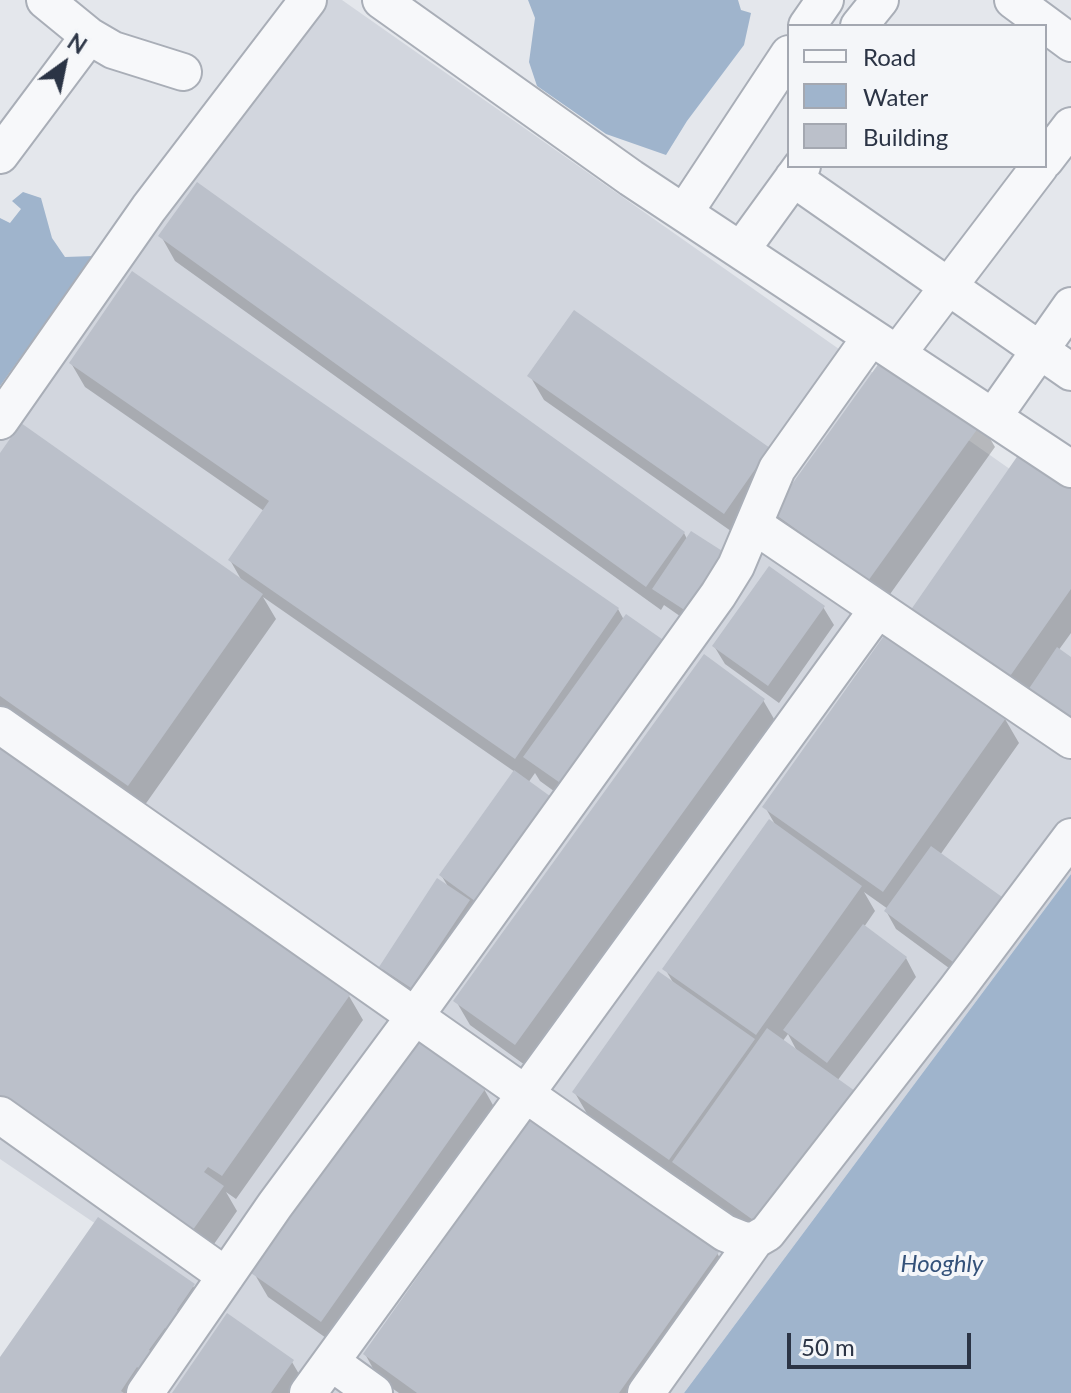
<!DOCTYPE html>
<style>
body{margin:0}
#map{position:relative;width:1071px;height:1393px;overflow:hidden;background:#e4e7ec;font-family:Lato,sans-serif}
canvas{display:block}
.legend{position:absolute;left:787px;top:24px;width:260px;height:144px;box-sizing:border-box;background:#f4f6f9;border:2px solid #a4a8b1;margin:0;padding:10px 14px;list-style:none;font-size:24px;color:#2b3445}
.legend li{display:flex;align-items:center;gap:16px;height:40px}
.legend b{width:40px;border:2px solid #a4a8b1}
.north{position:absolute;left:24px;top:24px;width:80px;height:80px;-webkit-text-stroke:6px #f4f6f9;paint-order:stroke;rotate:33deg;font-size:22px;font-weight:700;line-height:32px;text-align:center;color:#2b3445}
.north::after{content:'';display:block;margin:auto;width:28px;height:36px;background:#2b3445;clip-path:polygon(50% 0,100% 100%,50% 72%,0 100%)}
.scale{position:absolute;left:787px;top:1333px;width:184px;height:36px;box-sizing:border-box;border:4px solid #2b3445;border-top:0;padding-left:10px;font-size:24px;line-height:28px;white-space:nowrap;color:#2b3445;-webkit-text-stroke:6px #f4f6f9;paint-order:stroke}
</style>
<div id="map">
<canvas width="1071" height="1393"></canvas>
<ul class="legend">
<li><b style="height:10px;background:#f7f8fa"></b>Road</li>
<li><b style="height:22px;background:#9fb4cc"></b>Water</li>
<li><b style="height:22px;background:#bbc0ca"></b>Building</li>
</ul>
<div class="north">N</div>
<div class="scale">50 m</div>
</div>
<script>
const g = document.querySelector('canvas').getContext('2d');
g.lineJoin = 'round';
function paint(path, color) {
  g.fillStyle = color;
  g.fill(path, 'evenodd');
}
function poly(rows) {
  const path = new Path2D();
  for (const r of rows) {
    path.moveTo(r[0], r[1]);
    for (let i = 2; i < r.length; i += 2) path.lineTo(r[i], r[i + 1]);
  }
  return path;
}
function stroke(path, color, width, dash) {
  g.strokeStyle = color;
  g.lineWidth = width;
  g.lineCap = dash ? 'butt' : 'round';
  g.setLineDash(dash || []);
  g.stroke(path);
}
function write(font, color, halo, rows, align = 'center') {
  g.font = font + ' Lato,sans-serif';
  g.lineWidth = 8;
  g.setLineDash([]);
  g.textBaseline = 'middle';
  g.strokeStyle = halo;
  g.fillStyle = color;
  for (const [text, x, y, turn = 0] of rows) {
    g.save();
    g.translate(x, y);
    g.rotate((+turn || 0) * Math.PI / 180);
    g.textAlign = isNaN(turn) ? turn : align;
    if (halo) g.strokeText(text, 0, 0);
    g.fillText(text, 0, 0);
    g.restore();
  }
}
const built = poly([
 [298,0,342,0,1071,512,1071,874,684,1393,0,1393,96,1224,0,1159,0,405]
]);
const water = poly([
 [738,0,741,10,751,13,744,45,687,121,666,155,606,134,537,86,529,62,535,18,528,0],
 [23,192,41,198,52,238,65,257,94,256,0,386,0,218,10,223,21,209,12,201],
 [1071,874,1071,1393,684,1393]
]);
const shadow = poly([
 [161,236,684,533,687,539,700,630,664,605,661,610,175,261],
 [71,363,618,609,624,620,580,810,540,781,535,773,528,783,553,800,422,1005,392,985,381,967,449,888,441,875,515,772,263,597,276,619,142,809,0,709,0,457,242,581,230,560,264,511,85,387],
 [530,376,769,449,738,536,544,400],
 [981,423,995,447,883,604,788,536,774,512],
 [1071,488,1071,633,1058,651,1071,660,1071,729,924,638],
 [823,607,834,625,779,703,725,664,714,646],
 [763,700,777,724,529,1068,470,1025,456,1001],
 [1005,719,1019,743,940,855,972,985,896,929,886,911,888,909,864,892,875,911,864,927,906,958,916,977,837,1081,775,1248,688,1186,685,1181,683,1183,589,1117,575,1093,674,984,665,969,776,826,765,807],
 [788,1034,798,1053,782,1042],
 [0,749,349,996,363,1020,236,1199,226,1192,237,1211,205,1257,0,1112],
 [484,1089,498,1114,336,1345,268,1297,254,1273],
 [717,1253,731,1277,649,1393,399,1393,379,1379,365,1354],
 [193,1286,207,1310,149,1393,0,1393,0,1360],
 [292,1362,306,1386,301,1393,174,1393]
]);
const building = poly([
 [197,182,685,532,646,587,158,236],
 [132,271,619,608,515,759,228,560,269,501,69,363],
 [574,310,770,448,724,514,527,376],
 [887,352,983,421,868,581,772,512],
 [21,423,263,594,128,786,0,696,0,453],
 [1021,451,1071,485,1071,589,1006,682,908,614],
 [691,531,727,554,689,613,652,589],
 [769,566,825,606,768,686,712,646],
 [626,614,669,644,566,787,523,757],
 [886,633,1006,718,883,892,762,807],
 [1057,647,1071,657,1071,720,1028,690],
 [704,654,765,699,515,1045,453,1001],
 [0,746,350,995,222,1176,208,1167,204,1172,224,1186,190,1234,0,1099],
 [514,770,554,799,479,904,439,875],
 [769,819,862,886,756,1035,662,969],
 [931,846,1009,902,961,968,884,911],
 [437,878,470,900,411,988,379,967],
 [863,924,907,957,827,1063,783,1030],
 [658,971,755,1039,669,1160,572,1092],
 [767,1028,855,1091,760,1225,672,1162],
 [416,1039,486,1088,321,1322,251,1273],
 [530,1118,719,1252,619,1393,417,1393,363,1354],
 [98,1217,195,1284,177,1310,187,1317,175,1335,165,1328,149,1350,159,1356,146,1374,137,1367,121,1391,124,1393,0,1393,0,1357],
 [227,1313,294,1360,271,1393,172,1393]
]);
const minor = poly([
 [45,0,89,36,113,50,183,72],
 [381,0,631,178,1071,469],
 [1013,0,1071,43],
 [807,26,825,0],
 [859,26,880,0],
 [0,155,89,36],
 [1045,160,1071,126],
 [793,178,1071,372],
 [684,213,789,54],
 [741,250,802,166],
 [897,354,1040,166],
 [993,417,1071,306],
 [0,421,149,208,308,0],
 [754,525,1071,740],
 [0,725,661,1189,725,1233,745,1241,755,1240,767,1233,956,990,1071,837],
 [0,1115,226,1276],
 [331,1362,374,1393],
 [145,1393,275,1205,415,1016,718,595,736,566,777,469,871,337],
 [308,1393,878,609],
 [646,1393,755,1240]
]);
const waterNames = [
 ["Hooghly",942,1264]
];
paint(built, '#d2d6de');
paint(water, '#9fb4cc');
paint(shadow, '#0003');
paint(building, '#bbc0ca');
stroke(minor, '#a9aeb7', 40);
stroke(minor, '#f7f8fa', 36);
write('italic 24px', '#34527a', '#f4f6f9', waterNames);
</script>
